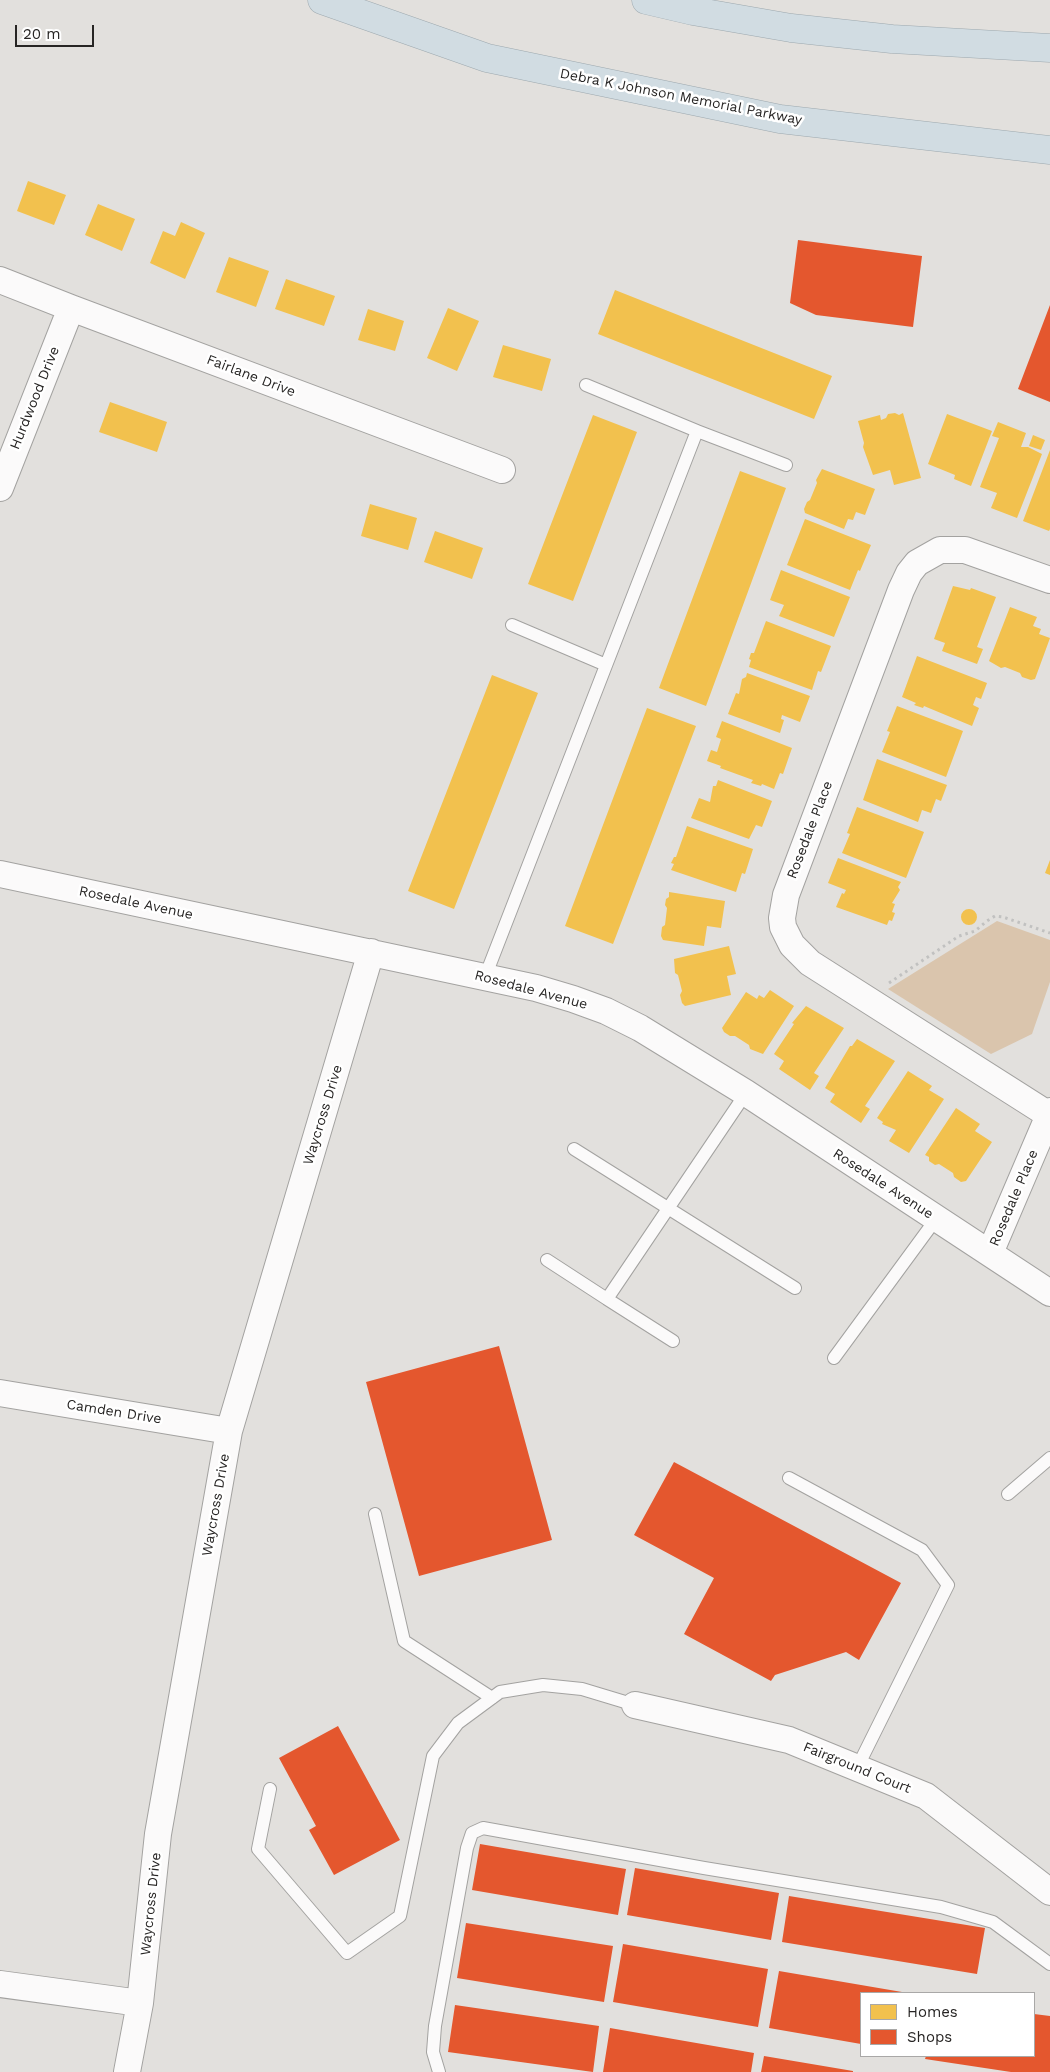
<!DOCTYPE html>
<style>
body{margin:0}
#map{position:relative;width:1050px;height:2072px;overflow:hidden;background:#e2e0dd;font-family:"Work Sans",sans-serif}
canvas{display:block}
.legend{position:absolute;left:860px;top:1992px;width:175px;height:65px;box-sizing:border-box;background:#fff;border:1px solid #a9a8a7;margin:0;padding:6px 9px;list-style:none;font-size:15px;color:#272524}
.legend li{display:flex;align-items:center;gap:10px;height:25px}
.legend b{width:25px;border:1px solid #a9a8a7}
.scale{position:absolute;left:15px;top:25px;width:79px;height:22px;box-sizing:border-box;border:2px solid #272524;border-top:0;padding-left:6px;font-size:15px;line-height:18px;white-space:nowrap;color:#272524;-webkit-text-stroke:4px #fff;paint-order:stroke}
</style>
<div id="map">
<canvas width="1050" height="2072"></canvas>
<ul class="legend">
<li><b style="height:14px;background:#f2c14e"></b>Homes</li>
<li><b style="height:14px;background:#e4572e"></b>Shops</li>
</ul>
<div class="scale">20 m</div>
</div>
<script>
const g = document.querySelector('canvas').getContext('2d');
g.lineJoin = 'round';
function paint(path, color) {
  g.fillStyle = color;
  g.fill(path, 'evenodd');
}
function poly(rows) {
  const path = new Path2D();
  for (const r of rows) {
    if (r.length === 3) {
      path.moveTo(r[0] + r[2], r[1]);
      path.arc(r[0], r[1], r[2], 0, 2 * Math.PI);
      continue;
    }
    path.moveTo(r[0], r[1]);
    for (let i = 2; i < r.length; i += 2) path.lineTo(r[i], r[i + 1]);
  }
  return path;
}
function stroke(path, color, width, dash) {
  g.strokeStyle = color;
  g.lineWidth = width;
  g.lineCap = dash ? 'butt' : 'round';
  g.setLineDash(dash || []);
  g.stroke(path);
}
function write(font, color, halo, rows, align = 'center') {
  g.font = font + ' "Work Sans",sans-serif';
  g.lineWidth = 5;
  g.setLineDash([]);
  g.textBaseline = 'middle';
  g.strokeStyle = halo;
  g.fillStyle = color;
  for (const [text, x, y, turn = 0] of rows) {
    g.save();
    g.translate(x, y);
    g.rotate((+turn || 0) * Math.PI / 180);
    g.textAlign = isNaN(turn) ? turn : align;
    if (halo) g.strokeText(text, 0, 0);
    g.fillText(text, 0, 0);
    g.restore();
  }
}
const green = poly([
 [997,921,1050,940,1050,982,1032,1034,991,1054,888,989]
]);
const homes = poly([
 [28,181,66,195,54,225,17,211],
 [98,204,135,219,122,251,85,235],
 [181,222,205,233,185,279,150,263,163,231,175,236],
 [229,257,269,271,256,307,216,292],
 [286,279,335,296,324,326,275,309],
 [615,290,832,376,814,419,598,334],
 [448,308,479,321,457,371,427,358],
 [368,309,404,321,395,351,358,340],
 [503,345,551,359,542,391,493,377],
 [110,402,167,422,157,452,99,432],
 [895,413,899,415,903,413,921,478,894,485,890,470,873,475,863,447,864,443,858,421,880,415,881,420,886,418,888,414],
 [947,414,992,431,971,486,954,479,955,475,928,464],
 [593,415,637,432,573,601,528,584],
 [998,422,1026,433,1021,447,1028,447,1042,454,1017,518,991,508,997,493,980,487,999,438,992,436],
 [1033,435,1045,440,1041,450,1029,446],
 [1050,450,1050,529,1049,531,1023,521],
 [822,469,875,489,865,515,856,512,853,520,848,519,844,529,805,513,804,509,807,502,810,500,817,483,816,480],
 [740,471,786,488,706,706,659,688],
 [370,504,417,518,408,550,361,536],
 [805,519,871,545,860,571,858,570,850,590,787,565],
 [435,531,483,548,472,579,424,562],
 [781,570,850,597,834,637,779,616,784,605,770,600],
 [953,586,970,590,971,588,996,597,977,647,983,649,977,664,942,651,945,643,934,639],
 [1010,607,1037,617,1033,626,1041,629,1039,634,1050,638,1035,679,1031,680,1022,677,1020,673,1005,667,1001,668,989,661],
 [766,621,831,646,821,672,818,671,812,690,749,667,751,660,749,659,751,653,754,653],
 [917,656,987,683,981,699,976,697,973,705,979,708,972,726,924,706,923,708,914,705,916,703,902,697],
 [747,673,810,696,800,722,782,715,781,719,784,720,780,733,728,714,736,693,739,694,742,679,746,677],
 [492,675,538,693,454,909,408,891],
 [897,706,963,731,946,777,882,752,890,732,887,731],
 [647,708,696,726,613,944,565,926],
 [722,721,792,748,783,774,780,773,774,789,762,784,761,786,751,783,753,780,720,768,721,766,707,761,711,750,717,752,721,739,716,737],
 [877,759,947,785,941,801,936,799,931,813,922,810,918,822,863,800],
 [718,780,772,801,762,827,756,825,749,839,691,818,699,798,710,802,713,786,716,786],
 [857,807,924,832,906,878,842,853,850,834,847,833],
 [687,826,753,849,745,874,742,873,736,892,671,870,674,864,671,863,674,857,676,857],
 [838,858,901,882,898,887,900,890,892,903,895,904,892,912,895,913,892,921,889,920,887,925,836,907,842,893,844,894,846,890,828,883],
 [1050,860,1050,875,1045,873],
 [669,892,725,901,721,928,707,926,704,946,663,940,661,936,662,927,665,925,667,908,665,905,666,899,669,897],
 [969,917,8],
 [729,946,736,974,727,976,731,995,685,1006,682,1003,680,995,682,991,678,975,675,973,674,959],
 [770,990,794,1006,763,1054,750,1049,749,1045,735,1036,730,1036,724,1032,722,1028,746,992,757,999,759,995,764,998],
 [806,1006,844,1028,814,1073,819,1076,810,1090,779,1069,784,1061,774,1054,794,1024,792,1023],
 [857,1039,895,1061,865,1106,870,1109,861,1123,830,1102,835,1094,825,1088,850,1046,852,1046],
 [908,1071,932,1086,929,1090,944,1099,909,1153,889,1141,896,1130,882,1124,883,1122,877,1118],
 [956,1108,980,1124,975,1131,992,1142,966,1181,961,1182,954,1177,953,1173,939,1164,935,1165,929,1161,929,1157,925,1155]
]);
const shops = poly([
 [798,240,922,256,913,327,816,315,790,303],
 [1050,305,1050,402,1018,389],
 [499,1346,552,1540,419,1576,366,1382],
 [674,1462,901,1583,859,1660,846,1652,775,1675,771,1681,684,1634,714,1578,634,1535],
 [338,1726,400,1840,334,1875,309,1830,316,1826,279,1758],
 [480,1844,626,1869,618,1915,472,1890],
 [635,1868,779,1893,771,1940,627,1915],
 [789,1896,985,1928,977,1974,782,1942],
 [466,1923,613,1946,604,2002,457,1978],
 [623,1944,768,1969,758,2027,613,2002],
 [779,1971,902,1992,902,1993,861,1993,861,2044,769,2028],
 [455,2005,599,2026,593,2072,448,2052],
 [1034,2014,1050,2016,1050,2072,1011,2072,925,2059,926,2056,1034,2056],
 [610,2028,754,2053,751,2072,603,2072],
 [764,2056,853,2071,853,2072,761,2072]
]);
const path = poly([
 [889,983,959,936,975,931,987,921,995,916,1003,917,1050,933]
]);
const service = poly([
 [697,431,786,465],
 [512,625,606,665],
 [485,977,697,431,586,385],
 [574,1149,795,1288],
 [547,1260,607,1299,746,1093],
 [607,1299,673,1341],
 [834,1358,936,1219],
 [789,1478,922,1550,948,1585,857,1768],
 [1008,1494,1050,1458],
 [375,1514,404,1641,492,1698],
 [270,1789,258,1849,347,1953,400,1916,433,1756,458,1723,500,1692,543,1685,582,1689,635,1705],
 [439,2072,433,2052,435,2026,467,1848,472,1833,483,1828,704,1868,941,1907,993,1922,1050,1964]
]);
const minor = poly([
 [0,280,71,308,502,470],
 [0,488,71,308],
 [1050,580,965,550,940,550,917,563,909,573,901,590,786,895,782,918,783,927,792,945,810,963,1049,1115,1050,1111],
 [0,874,536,988,573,999,606,1011,640,1028,746,1093,1050,1293],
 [990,1253,1049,1115],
 [0,1393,229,1431],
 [635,1705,789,1740,926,1796,1050,1892],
 [0,1984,140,2003],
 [127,2072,140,2003,158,1834,229,1431,371,952]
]);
const motorway = poly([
 [322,0,487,58,780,119,1050,150],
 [646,0,693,11,791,28,892,39,1050,48]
]);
const streetNames = [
 ["Debra K Johnson Memorial Parkway",681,97,11],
 ["Fairlane Drive",251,376,21],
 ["Hurdwood Drive",35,398,-68],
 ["Rosedale Place",810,830,-69],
 ["Rosedale Avenue",136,903,12],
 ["Rosedale Avenue",531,990,15],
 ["Waycross Drive",323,1115,-73],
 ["Rosedale Avenue",883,1184,33],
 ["Rosedale Place",1014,1198,-67],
 ["Camden Drive",114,1412,9],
 ["Waycross Drive",216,1505,-80],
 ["Fairground Court",857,1768,22],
 ["Waycross Drive",151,1904,-84]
];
paint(green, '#dac5ad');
paint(homes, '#f2c14e');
paint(shops, '#e4572e');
stroke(service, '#a3a2a0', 14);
stroke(minor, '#a3a2a0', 28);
stroke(motorway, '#9da8ae', 29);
stroke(path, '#c1c1c0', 3, [2.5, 4]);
stroke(service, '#fbfafa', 12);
stroke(minor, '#fbfafa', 26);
stroke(motorway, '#d1dce2', 28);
write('14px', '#272524', '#fff', streetNames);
</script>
